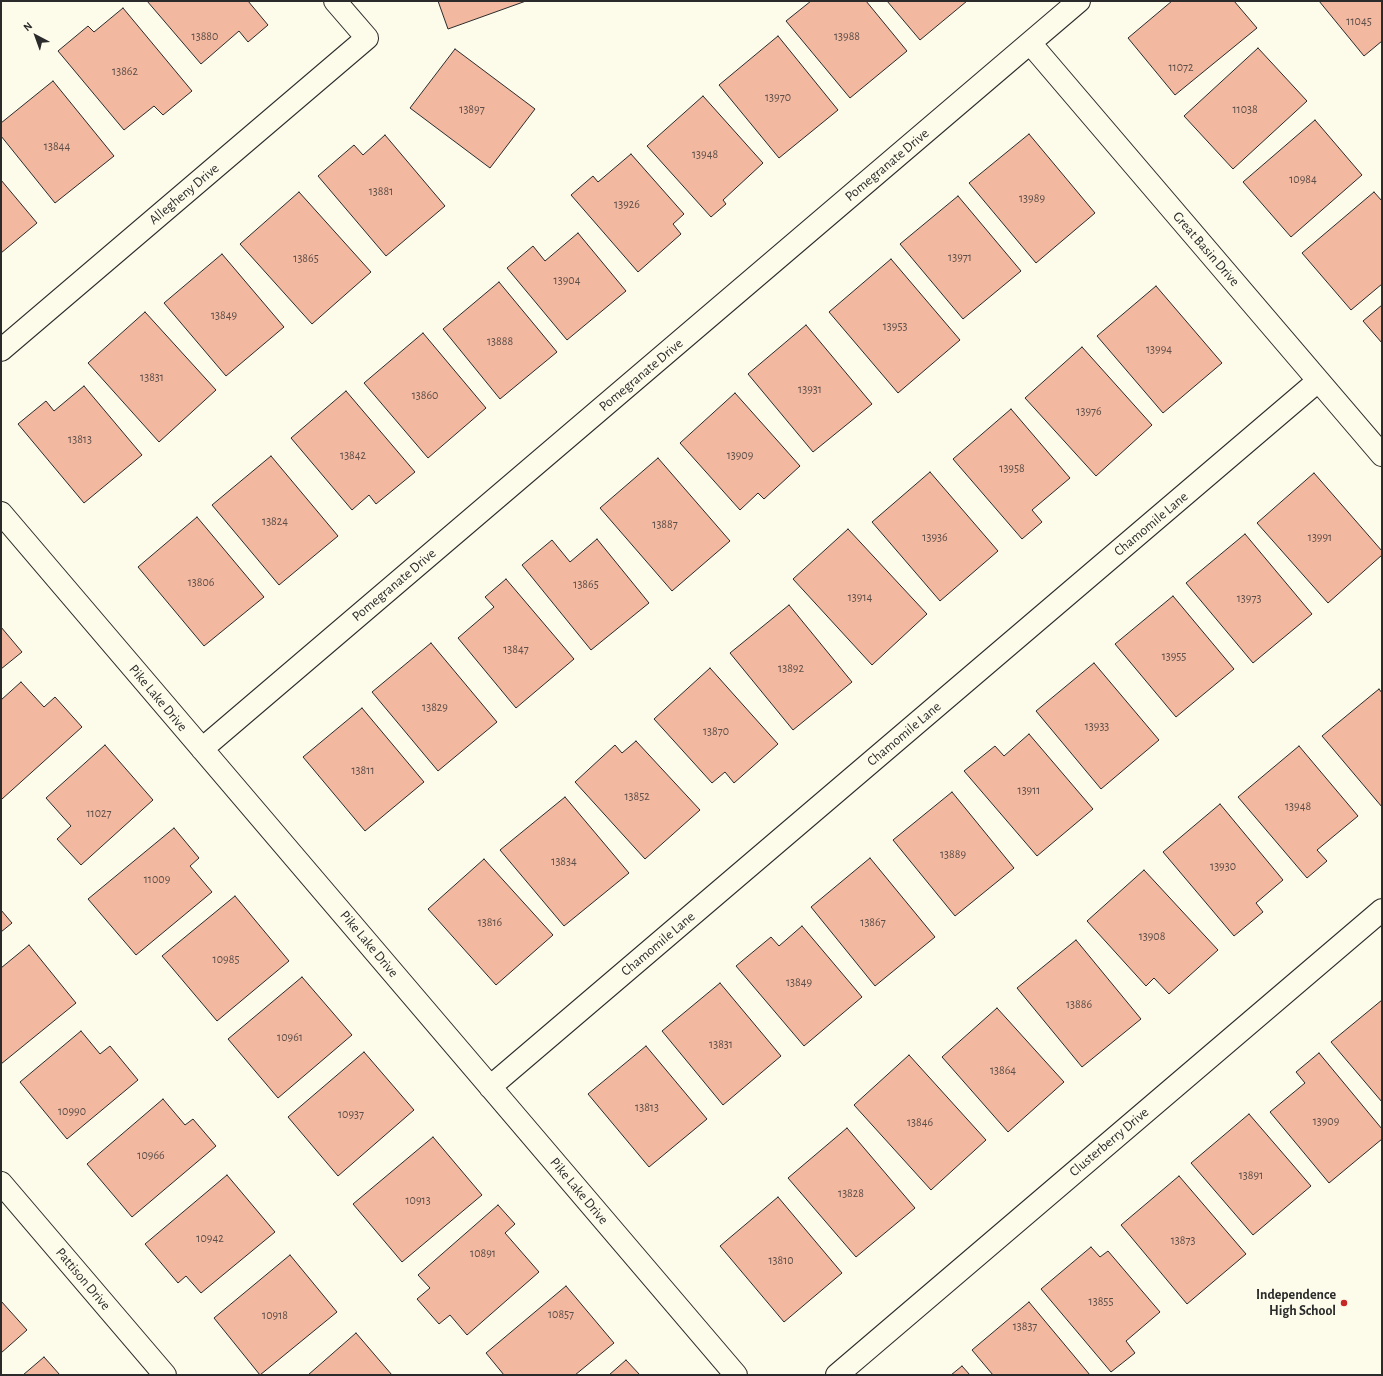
<!DOCTYPE html>
<style>
body{margin:0}
#map{position:relative;width:1383px;height:1376px;overflow:hidden;background:#fdfbea;font-family:"Alegreya Sans",sans-serif}
canvas{display:block}
.frame{position:absolute;inset:0;border:2px solid #2b2b2b;pointer-events:none}
.north{position:absolute;left:16px;top:16px;width:40px;height:40px;-webkit-text-stroke:3px #fdfbea;paint-order:stroke;rotate:319deg;font-size:11px;font-weight:700;line-height:16px;text-align:center;color:#2b2b2b}
.north::after{content:'';display:block;margin:auto;width:14px;height:18px;background:#2b2b2b;clip-path:polygon(50% 0,100% 100%,50% 72%,0 100%)}
</style>
<div id="map">
<canvas width="1383" height="1376"></canvas>
<div class="frame"></div>
<div class="north">N</div>
</div>
<script>
const g = document.querySelector('canvas').getContext('2d');
g.lineJoin = 'round';
function paint(path, color) {
  g.fillStyle = color;
  g.fill(path, 'evenodd');
}
function poly(rows) {
  const path = new Path2D();
  for (const r of rows) {
    path.moveTo(r[0], r[1]);
    for (let i = 2; i < r.length; i += 2) path.lineTo(r[i], r[i + 1]);
  }
  return path;
}
function stroke(path, color, width, dash) {
  g.strokeStyle = color;
  g.lineWidth = width;
  g.lineCap = dash ? 'butt' : 'round';
  g.setLineDash(dash || []);
  g.stroke(path);
}
function write(font, color, halo, rows, align = 'center') {
  g.font = font + ' "Alegreya Sans",sans-serif';
  g.lineWidth = 3;
  g.setLineDash([]);
  g.textBaseline = 'middle';
  g.strokeStyle = halo;
  g.fillStyle = color;
  for (const [text, x, y, turn = 0] of rows) {
    g.save();
    g.translate(x, y);
    g.rotate((+turn || 0) * Math.PI / 180);
    g.textAlign = isNaN(turn) ? turn : align;
    if (halo) g.strokeText(text, 0, 0);
    g.fillText(text, 0, 0);
    g.restore();
  }
}
const building = poly([
 [147,1,248,1,268,25,248,42,239,31,201,64,147,1],
 [438,1,526,1,448,29,438,1],
 [811,1,866,1,907,51,850,98,786,21,811,1],
 [887,1,967,1,920,40,887,1],
 [1172,1,1234,1,1257,28,1175,95,1128,38,1172,1],
 [1319,1,1382,1,1382,41,1364,56,1319,1],
 [123,8,192,91,163,115,154,106,124,130,58,51,88,26,94,32,123,8],
 [778,36,838,110,779,158,719,85,778,36],
 [1258,48,1307,101,1233,169,1184,116,1258,48],
 [455,49,535,109,490,168,410,108,455,49],
 [53,81,114,156,55,203,1,136,1,123,53,81],
 [703,96,763,163,723,200,726,204,711,217,647,146,703,96],
 [1315,120,1362,175,1291,237,1243,182,1315,120],
 [1029,134,1095,213,1036,263,969,183,1029,134],
 [385,135,445,206,386,256,318,176,354,145,363,155,385,135],
 [631,154,684,214,673,224,681,234,638,272,571,195,593,176,598,182,631,154],
 [1,180,37,223,1,253,1,180],
 [299,192,371,272,312,324,240,244,299,192],
 [1374,192,1382,201,1382,284,1351,310,1302,253,1374,192],
 [958,196,1021,271,963,319,900,244,958,196],
 [578,233,626,291,567,340,507,268,533,246,545,261,578,233],
 [222,254,284,327,226,376,164,303,222,254],
 [891,259,960,340,898,393,829,312,891,259],
 [499,282,557,352,500,399,443,329,499,282],
 [1156,286,1222,363,1163,413,1097,336,1156,286],
 [1382,305,1382,343,1363,321,1382,305],
 [145,312,216,390,159,442,88,363,145,312],
 [806,325,872,404,813,452,748,374,806,325],
 [423,333,486,408,428,458,364,383,423,333],
 [1082,347,1152,425,1096,476,1025,398,1082,347],
 [84,386,142,455,84,503,18,424,46,401,54,411,84,386],
 [346,391,415,472,376,504,369,495,352,510,291,438,346,391],
 [735,393,800,466,764,499,758,493,740,510,680,443,735,393],
 [1011,409,1070,478,1032,510,1042,522,1022,539,953,459,1011,409],
 [271,456,338,536,279,585,212,505,271,456],
 [658,458,730,541,672,591,600,508,658,458],
 [930,472,998,551,940,601,872,522,930,472],
 [1314,473,1382,551,1382,555,1328,603,1257,523,1314,473],
 [197,517,264,597,204,646,138,567,197,517],
 [848,529,927,614,872,665,793,579,848,529],
 [1245,534,1312,614,1253,663,1186,583,1245,534],
 [597,539,649,603,591,650,522,565,552,540,570,562,597,539],
 [506,579,574,659,516,708,458,638,494,607,485,597,506,579],
 [1173,596,1234,669,1176,717,1115,644,1173,596],
 [789,605,852,682,793,730,730,653,789,605],
 [1,627,22,652,1,669,1,627],
 [431,643,497,722,438,771,372,692,431,643],
 [1094,663,1159,740,1101,789,1036,711,1094,663],
 [710,668,778,744,734,783,725,772,712,783,654,719,710,668],
 [21,682,44,707,55,697,82,727,2,799,1,798,1,700,21,682],
 [1379,689,1382,693,1382,807,1322,736,1379,689],
 [362,708,424,782,365,831,303,757,362,708],
 [1029,734,1093,809,1037,856,964,771,995,746,1004,756,1029,734],
 [636,741,700,810,645,859,575,782,615,745,622,753,636,741],
 [105,745,153,800,81,865,57,839,71,826,46,798,105,745],
 [1299,746,1358,816,1317,850,1327,861,1307,878,1238,797,1299,746],
 [952,792,1014,868,955,916,893,840,952,792],
 [565,797,629,873,564,926,500,850,565,797],
 [1220,804,1283,880,1256,903,1263,912,1234,936,1163,852,1220,804],
 [174,828,199,858,190,866,212,892,136,955,88,899,174,828],
 [870,858,935,937,875,986,811,907,870,858],
 [484,859,553,935,496,985,428,909,484,859],
 [1144,870,1218,950,1169,994,1154,978,1146,986,1087,921,1144,870],
 [235,896,289,961,217,1021,162,956,235,896],
 [1,910,12,923,1,932,1,910],
 [802,926,862,997,804,1046,736,966,771,937,779,946,802,926],
 [1076,940,1141,1019,1082,1067,1017,988,1076,940],
 [29,945,76,1003,1,1064,1,968,29,945],
 [302,977,352,1035,278,1098,228,1039,302,977],
 [720,983,781,1056,723,1105,662,1031,720,983],
 [1382,1000,1382,1102,1331,1042,1382,1000],
 [997,1008,1064,1082,1008,1132,942,1057,997,1008],
 [81,1031,100,1054,110,1046,138,1080,67,1139,20,1082,81,1031],
 [646,1046,707,1119,649,1167,588,1094,646,1046],
 [364,1052,414,1110,338,1176,288,1117,364,1052],
 [1319,1053,1382,1129,1382,1139,1329,1183,1270,1112,1305,1083,1296,1072,1319,1053],
 [909,1055,986,1140,931,1190,854,1105,909,1055],
 [163,1099,185,1125,193,1119,216,1146,132,1217,87,1164,163,1099],
 [1249,1114,1311,1186,1253,1235,1191,1163,1249,1114],
 [847,1128,915,1208,856,1257,788,1178,847,1128],
 [433,1137,482,1195,402,1262,353,1204,433,1137],
 [227,1175,275,1232,201,1293,186,1276,178,1283,145,1244,227,1175],
 [1179,1176,1246,1254,1187,1304,1121,1225,1179,1176],
 [778,1197,842,1273,784,1322,720,1246,778,1197],
 [498,1205,515,1224,505,1233,539,1272,467,1335,450,1315,439,1324,417,1299,430,1288,418,1275,498,1205],
 [1091,1247,1100,1257,1108,1251,1160,1312,1126,1341,1135,1353,1111,1372,1041,1289,1091,1247],
 [290,1255,337,1312,260,1375,214,1318,290,1255],
 [566,1286,614,1343,575,1375,504,1375,486,1353,566,1286],
 [1,1301,27,1330,1,1353,1,1301],
 [1029,1302,1090,1375,993,1375,972,1350,1029,1302],
 [356,1333,392,1375,308,1375,356,1333],
 [44,1357,60,1375,23,1375,44,1357],
 [626,1360,640,1375,609,1375,626,1360],
 [962,1366,970,1375,951,1375,962,1366]
]);
const street = poly([
 [1030,43,1382,455],
 [1,350,367,38,335,1],
 [1,513,736,1375],
 [202,749,1079,1],
 [490,1087,1318,381],
 [1,1183,165,1375],
 [837,1375,1382,910]
]);
const markers = [
 [1344,1303,4,"#c62828"]
];
const numberNames = [
 ["11045",1359,21],
 ["13880",205,36],
 ["13988",847,36],
 ["11072",1181,67],
 ["13862",125,71],
 ["13970",778,97],
 ["13897",472,109],
 ["11038",1245,109],
 ["13844",57,146],
 ["13948",705,154],
 ["10984",1303,179],
 ["13881",381,191],
 ["13989",1032,198],
 ["13926",627,204],
 ["13971",960,257],
 ["13865",306,258],
 ["13904",567,280],
 ["13849",224,315],
 ["13953",895,326],
 ["13888",500,341],
 ["13994",1159,349],
 ["13831",152,377],
 ["13931",810,389],
 ["13860",425,395],
 ["13976",1089,411],
 ["13813",80,439],
 ["13842",353,455],
 ["13909",740,455],
 ["13958",1012,468],
 ["13824",275,521],
 ["13887",665,524],
 ["13936",935,537],
 ["13991",1320,537],
 ["13806",201,582],
 ["13865",586,584],
 ["13914",860,597],
 ["13973",1249,598],
 ["13847",516,649],
 ["13955",1174,656],
 ["13892",791,668],
 ["13829",435,707],
 ["13933",1097,726],
 ["13870",716,731],
 ["13811",363,770],
 ["13911",1029,790],
 ["13852",637,796],
 ["13948",1298,806],
 ["11027",99,813],
 ["13889",953,854],
 ["13834",564,861],
 ["13930",1223,866],
 ["11009",157,879],
 ["13816",490,922],
 ["13867",873,922],
 ["13908",1152,936],
 ["10985",226,959],
 ["13849",799,982],
 ["13886",1079,1004],
 ["10961",290,1037],
 ["13831",721,1044],
 ["13864",1003,1070],
 ["13813",647,1107],
 ["10990",72,1111],
 ["10937",351,1114],
 ["13909",1326,1121],
 ["13846",920,1122],
 ["10966",151,1155],
 ["13891",1251,1175],
 ["13828",851,1193],
 ["10913",418,1200],
 ["10942",210,1238],
 ["13873",1183,1240],
 ["10891",483,1253],
 ["13810",781,1260],
 ["13855",1101,1301],
 ["10857",561,1314],
 ["10918",275,1315],
 ["13837",1025,1326]
];
const streetNames = [
 ["Pomegranate Drive",887,165,-40],
 ["Allegheny Drive",184,194,-40],
 ["Great Basin Drive",1206,249,49],
 ["Pomegranate Drive",641,375,-40],
 ["Chamomile Lane",1151,524,-40],
 ["Pomegranate Drive",394,585,-40],
 ["Pike Lake Drive",158,698,50],
 ["Chamomile Lane",904,734,-40],
 ["Pike Lake Drive",369,944,50],
 ["Chamomile Lane",658,944,-40],
 ["Clusterberry Drive",1109,1142,-40],
 ["Pike Lake Drive",579,1191,50],
 ["Pattison Drive",83,1279,50]
];
const poiNames = [
 ["Independence",1336,1295],
 ["High School",1336,1311]
];
paint(building, '#f2b8a0');
stroke(building, '#2b2b2b', 1);
stroke(street, '#2b2b2b', 24);
stroke(street, '#fdfbea', 22);
for (const [x, y, r, color] of markers) {
  const dot = new Path2D();
  dot.arc(x, y, r, 0, 2 * Math.PI);
  g.fillStyle = color;
  g.fill(dot);
  stroke(dot, '#fdfbea', 1.5);
}
write('12px', '#5d4e48', null, numberNames);
write('14px', '#2b2b2b', '#fdfbea', streetNames);
write('bold 14px', '#2b2b2b', '#fdfbea', poiNames, 'right');
</script>
